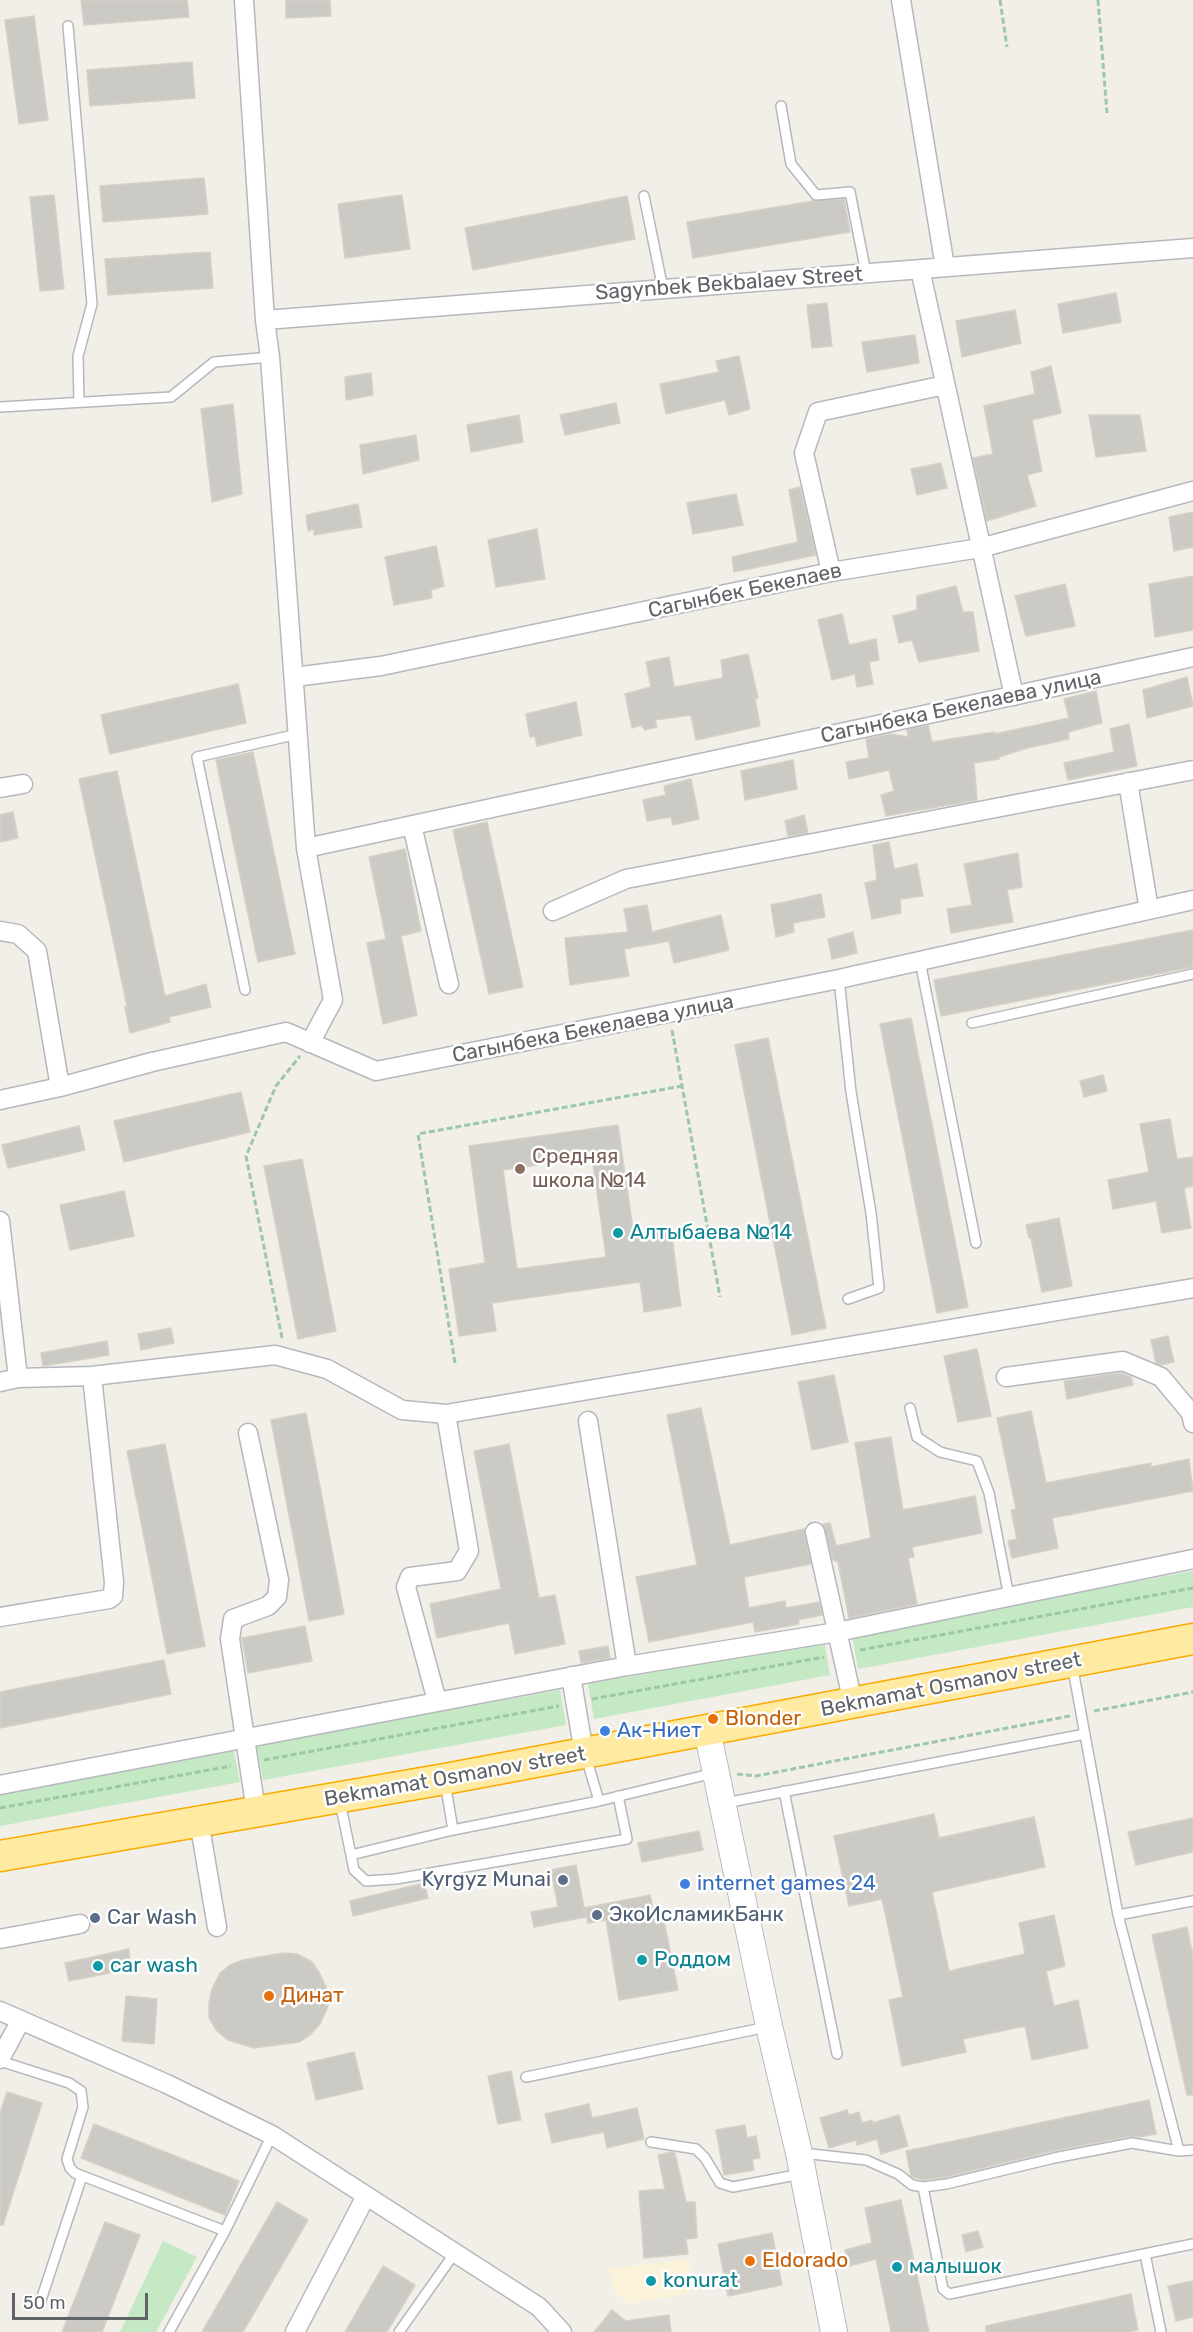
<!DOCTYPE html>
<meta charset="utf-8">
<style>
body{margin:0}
#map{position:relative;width:1193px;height:2332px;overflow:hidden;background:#f1efe8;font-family:Rubik,sans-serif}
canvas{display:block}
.scale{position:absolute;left:12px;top:2293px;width:136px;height:27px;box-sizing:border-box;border:3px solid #5f6368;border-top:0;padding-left:8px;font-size:18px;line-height:21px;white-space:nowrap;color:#5f6368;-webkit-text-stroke:4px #fff;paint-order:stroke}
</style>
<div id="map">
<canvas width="1193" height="2332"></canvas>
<div class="scale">50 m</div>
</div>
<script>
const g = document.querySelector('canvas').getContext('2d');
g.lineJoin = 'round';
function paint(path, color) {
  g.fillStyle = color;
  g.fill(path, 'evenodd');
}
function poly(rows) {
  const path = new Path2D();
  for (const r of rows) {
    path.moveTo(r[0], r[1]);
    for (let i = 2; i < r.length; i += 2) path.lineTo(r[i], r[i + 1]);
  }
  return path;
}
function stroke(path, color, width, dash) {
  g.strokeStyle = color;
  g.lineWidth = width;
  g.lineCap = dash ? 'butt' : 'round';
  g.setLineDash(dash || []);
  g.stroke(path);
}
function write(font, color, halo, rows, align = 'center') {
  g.font = font + ' Rubik,sans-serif';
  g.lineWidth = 5;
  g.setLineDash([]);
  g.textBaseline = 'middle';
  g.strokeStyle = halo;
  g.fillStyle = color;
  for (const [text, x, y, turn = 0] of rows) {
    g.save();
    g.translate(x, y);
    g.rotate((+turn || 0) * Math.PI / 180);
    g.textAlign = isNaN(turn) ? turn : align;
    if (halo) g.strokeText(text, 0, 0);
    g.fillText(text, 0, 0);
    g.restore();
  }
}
const green = poly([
 [1193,1571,1193,1607,858,1669,852,1634],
 [824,1640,830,1675,594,1719,588,1684],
 [560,1690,566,1725,263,1780,256,1745],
 [234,1751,240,1782,0,1826,0,1795],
 [163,2241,197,2257,156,2332,120,2332]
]);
const sand = poly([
 [689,2259,691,2293,629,2304,616,2294,608,2269]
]);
const building = poly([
 [81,0,187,0,189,17,84,25,81,0],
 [286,0,330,0,331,16,286,18,286,0],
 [34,16,48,120,19,124,5,20,34,16],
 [192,62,195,98,90,106,87,70,192,62],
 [204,178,208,214,103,222,100,186,204,178],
 [54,195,64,289,40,291,30,197,54,195],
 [402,195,410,249,345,258,338,204,402,195],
 [627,196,635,239,473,270,465,228,627,196],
 [844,199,850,232,693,258,687,222,813,201,844,199],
 [210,252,213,288,108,295,105,259,210,252],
 [1116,293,1121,322,1063,333,1058,304,1116,293],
 [827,303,832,346,812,348,807,305,827,303],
 [1015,310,1021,343,962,357,956,321,1015,310],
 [915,335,919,363,867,372,862,342,915,335],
 [739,356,750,409,729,415,725,400,666,414,660,384,719,372,716,361,739,356],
 [1051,366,1061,413,1032,420,1042,471,1027,475,1036,506,987,521,973,458,993,454,984,406,1035,394,1031,372,1051,366],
 [371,373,373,395,346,400,345,377,371,373],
 [616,403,620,423,565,435,560,415,616,403],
 [233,404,242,494,212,502,201,409,233,404],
 [519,415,523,442,471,452,467,425,519,415],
 [1089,415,1140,415,1146,451,1096,457,1089,415],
 [416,435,419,460,363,474,360,445,416,435],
 [941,463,947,488,917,495,911,469,941,463],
 [800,487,816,555,734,572,732,557,798,542,789,490,800,487],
 [736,494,743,525,693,534,687,503,736,494],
 [358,504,362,527,314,535,314,529,308,531,306,515,358,504],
 [1193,512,1193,547,1174,551,1169,517,1193,512],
 [537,529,545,579,496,587,488,540,537,529],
 [436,546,444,586,431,590,432,598,394,605,385,557,436,546],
 [1193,576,1193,630,1155,637,1149,584,1193,576],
 [1065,584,1075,626,1026,636,1015,596,1065,584],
 [956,586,963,612,973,612,979,651,919,662,912,640,899,643,893,616,917,610,917,596,956,586],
 [842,614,849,645,876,639,879,660,869,662,873,684,857,687,855,674,832,680,818,620,842,614],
 [748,654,758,698,755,699,760,726,696,740,691,715,655,720,657,727,645,730,641,725,632,728,625,694,651,687,646,662,669,657,674,687,723,678,721,660,748,654],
 [1187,677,1193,706,1147,718,1143,690,1187,677],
 [238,684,246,723,110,754,101,715,238,684],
 [1096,691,1102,723,1068,732,1069,739,1027,748,999,757,999,759,974,763,977,800,886,816,881,795,894,791,889,770,849,779,846,762,869,758,866,739,890,734,908,737,907,730,928,725,932,742,995,732,995,734,1069,718,1064,699,1096,691],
 [576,702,582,735,537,746,535,736,530,737,526,714,576,702],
 [1129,724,1137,766,1068,780,1064,763,1114,752,1110,729,1129,724],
 [253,752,295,954,258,962,216,760,253,752],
 [793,760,797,789,745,800,741,771,793,760],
 [117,771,165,996,206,984,211,1007,169,1017,170,1022,130,1033,125,1007,127,1006,79,779,117,771],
 [691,779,699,819,673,825,671,817,647,821,643,800,666,795,664,786,691,779],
 [13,812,18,838,0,842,0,815,13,812],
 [804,815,808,833,788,836,785,821,804,815],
 [487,822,523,987,489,994,453,830,487,822],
 [889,842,894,869,917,864,923,896,900,899,901,913,872,919,865,883,877,880,873,845,889,842],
 [405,849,421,931,401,936,417,1015,383,1024,367,943,386,939,369,857,405,849],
 [1018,853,1022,887,1007,890,1013,922,951,933,947,909,972,905,964,864,1018,853],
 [821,894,825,917,793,923,794,932,776,937,771,905,821,894],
 [647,905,652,932,721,915,729,950,674,963,669,941,624,949,629,976,570,985,565,938,628,932,624,909,647,905],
 [1193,930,1193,967,941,1016,934,980,1193,930],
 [853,932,857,953,832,959,828,939,853,932],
 [911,1018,968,1307,937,1313,880,1024,911,1018],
 [768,1038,826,1328,792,1335,735,1045,768,1038],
 [1103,1075,1107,1091,1084,1097,1080,1081,1103,1075],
 [241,1092,250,1132,124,1162,114,1121,241,1092],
 [1170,1119,1177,1159,1193,1157,1193,1186,1184,1188,1191,1228,1162,1233,1156,1201,1113,1209,1108,1180,1149,1172,1140,1124,1170,1119],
 [618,1125,634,1236,671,1230,681,1306,644,1312,640,1282,492,1303,496,1331,459,1336,449,1269,485,1263,469,1146,618,1125],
 [592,1157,606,1257,517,1269,503,1170,592,1157],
 [79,1126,85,1150,8,1168,2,1145,79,1126],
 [302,1159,336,1331,298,1339,264,1166,302,1159],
 [124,1191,134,1236,70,1250,60,1205,124,1191],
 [1059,1218,1072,1286,1042,1292,1031,1238,1029,1238,1026,1225,1059,1218],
 [171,1328,174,1343,141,1350,138,1334,171,1328],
 [1168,1336,1174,1362,1161,1365,1156,1363,1151,1340,1168,1336],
 [107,1341,109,1355,43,1366,41,1353,107,1341],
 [977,1349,991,1416,958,1422,944,1356,977,1349],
 [1121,1373,1131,1377,1133,1385,1067,1399,1064,1381,1121,1373],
 [834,1375,848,1442,812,1450,798,1382,834,1375],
 [701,1408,730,1545,804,1529,811,1564,744,1577,749,1608,785,1601,786,1608,819,1602,822,1615,798,1620,799,1624,755,1632,753,1622,649,1642,636,1577,697,1565,667,1415,701,1408],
 [1031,1411,1046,1483,1151,1463,1151,1467,1189,1459,1193,1491,1052,1518,1058,1548,1012,1558,1008,1541,1017,1539,1011,1510,1016,1509,997,1418,1031,1411],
 [306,1413,344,1614,309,1621,271,1420,306,1413],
 [891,1437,903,1510,975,1496,982,1533,912,1547,914,1557,908,1558,917,1604,849,1618,838,1562,833,1560,823,1524,830,1523,836,1546,871,1538,855,1443,891,1437],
 [165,1444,205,1646,167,1654,127,1451,165,1444],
 [509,1444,539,1598,555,1595,565,1644,515,1654,509,1623,437,1638,430,1604,501,1589,474,1451,509,1444],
 [305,1626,312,1661,248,1673,242,1638,305,1626],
 [608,1646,610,1658,581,1663,579,1651,608,1646],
 [164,1660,171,1694,0,1728,0,1692,164,1660],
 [934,1814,939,1838,1034,1817,1045,1867,932,1892,949,1971,1025,1954,1019,1923,1054,1915,1065,1966,1046,1971,1054,2006,1078,2000,1088,2048,1032,2060,1025,2026,963,2039,966,2052,902,2066,889,2000,903,1997,882,1899,849,1906,834,1836,934,1814],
 [1193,1818,1193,1852,1136,1865,1128,1832,1193,1818],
 [699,1831,703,1850,642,1862,638,1843,699,1831],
 [576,1865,584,1908,650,1895,656,1922,664,1921,678,1990,619,2000,606,1920,588,1923,585,1910,586,1917,534,1927,531,1912,558,1907,551,1870,576,1865],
 [424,1883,428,1898,353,1916,350,1901,424,1883],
 [1187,1927,1193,1956,1193,2095,1187,2095,1152,1935,1187,1927],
 [129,1949,130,1969,69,1981,65,1963,129,1949],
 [283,1953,297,1954,312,1962,320,1974,327,1989,328,2006,320,2024,310,2035,299,2042,254,2048,228,2040,217,2031,209,2018,209,2003,212,1989,220,1973,230,1965,243,1960,283,1953],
 [126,1996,157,1999,154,2044,122,2041,126,1996],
 [354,2052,363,2089,316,2100,307,2063,354,2052],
 [511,2071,521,2120,498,2124,488,2076,511,2071],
 [7,2092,42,2103,3,2225,0,2225,0,2113,7,2092],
 [1149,2100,1156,2134,1139,2137,1131,2136,1053,2151,945,2177,923,2180,911,2176,906,2151,1149,2100],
 [589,2104,592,2118,637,2108,644,2139,607,2148,604,2132,552,2143,545,2114,589,2104],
 [847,2110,849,2115,859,2112,862,2123,872,2120,873,2123,899,2115,908,2146,881,2154,877,2139,857,2145,856,2140,829,2148,820,2118,847,2110],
 [94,2124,239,2181,225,2215,81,2158,94,2124],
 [745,2125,747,2138,756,2136,760,2158,752,2159,754,2170,724,2175,716,2130,745,2125],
 [671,2152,675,2153,686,2202,695,2202,697,2238,686,2239,688,2254,644,2258,639,2191,665,2189,658,2155,671,2152],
 [901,2200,929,2332,891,2332,876,2259,849,2266,845,2250,872,2243,865,2208,901,2200],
 [277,2202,308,2220,243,2332,202,2332,277,2202],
 [105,2222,140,2235,102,2332,62,2332,105,2222],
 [978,2231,983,2247,966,2252,962,2235,978,2231],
 [772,2233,782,2285,728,2296,718,2244,772,2233],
 [383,2266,415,2285,387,2332,345,2332,383,2266],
 [1193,2281,1193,2317,1176,2321,1168,2286,1193,2281],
 [1131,2294,1138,2330,1127,2332,986,2332,986,2326,1131,2294],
 [612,2310,626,2321,669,2315,671,2332,594,2332,612,2310]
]);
const path = poly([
 [1000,0,1007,47],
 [1098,0,1107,113],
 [672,1030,720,1297],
 [282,1338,246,1156,276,1086,300,1056],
 [455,1363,418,1134,682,1086],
 [860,1650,1193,1588],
 [592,1699,824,1657],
 [1094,1711,1193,1692],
 [264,1760,559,1706],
 [737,1774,756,1776,1070,1716],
 [0,1808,231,1766]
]);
const service = poly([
 [68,26,92,304,78,356,79,402],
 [781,106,791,164,816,195,850,192,866,273],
 [644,196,663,289],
 [0,407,171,397,214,362,270,357],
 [920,961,976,1243],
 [839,979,851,1092,871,1213,879,1288,848,1299],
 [245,990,197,757,298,734],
 [972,1023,1193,974],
 [910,1408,917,1437,940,1452,977,1461,989,1493,1009,1597],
 [586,1757,599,1801],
 [445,1782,453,1830],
 [784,1791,837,2054],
 [340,1802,351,1855,453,1830,599,1801,714,1773],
 [725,1803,1085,1734],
 [351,1855,354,1870,366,1881,396,1879,627,1839,618,1796],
 [1118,1915,1193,1901],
 [0,2061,69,2083,81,2091,83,2107,67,2159,70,2168,75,2173,225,2231],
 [526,2077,767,2027],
 [651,2142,696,2149,705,2158,720,2183,733,2187,801,2174],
 [1179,2151,1193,2150],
 [802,2153,866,2160,898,2174,912,2185,923,2187,946,2184,1054,2158,1132,2143,1179,2151,1118,1915,1072,1664],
 [923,2187,943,2289,949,2294,1193,2244],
 [1145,2254,1161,2332],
 [40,2303,82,2176],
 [169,2332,225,2231,272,2135],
 [399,2332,454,2254]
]);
const minor = poly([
 [244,0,265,320,270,357,306,848,333,1000,310,1043],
 [901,0,945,267],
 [920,269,1014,696],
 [265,320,1193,248],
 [831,572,804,453,818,412,945,385],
 [294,677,381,666,831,572,980,548,1193,491],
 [1128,782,1149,910],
 [0,788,23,784],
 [412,825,449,984],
 [306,848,1193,657],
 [553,911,626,879,1193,770],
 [0,931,18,934,37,951,60,1087],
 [0,1100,60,1087,152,1062,286,1032,376,1071,839,979,1193,900],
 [0,1221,18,1378],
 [1006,1377,1123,1361,1161,1377,1191,1413,1193,1423],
 [0,1382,18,1378,92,1376,275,1355,327,1369,402,1410,446,1414,1193,1288],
 [588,1421,627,1666],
 [248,1433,279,1580,277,1597,268,1606,233,1619,230,1639,256,1811],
 [815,1532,853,1703],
 [0,1617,109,1599,113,1596,114,1582,92,1376],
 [571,1676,584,1753],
 [437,1701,406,1587,410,1577,457,1571,469,1551,446,1414],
 [0,1785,627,1666,837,1632,1193,1559],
 [199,1821,217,1927],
 [0,1939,80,1924],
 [0,2011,167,2084,272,2135,539,2307,562,2332],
 [0,2059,21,2020],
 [295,2332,366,2196]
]);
const secondary = poly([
 [707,1730,769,2026,799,2153,834,2332]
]);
const trunk = poly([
 [0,1856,445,1779,1193,1639]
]);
const markers = [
 [520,1169,6,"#8d6e63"],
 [618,1233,6,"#0f9aa8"],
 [713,1719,6,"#e8710a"],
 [605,1731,6,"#3f7fe0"],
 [563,1880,6,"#5c6f8a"],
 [685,1884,6,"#3f7fe0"],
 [597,1915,6,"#5c6f8a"],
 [95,1918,6,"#5c6f8a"],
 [642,1960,6,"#0f9aa8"],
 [98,1966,6,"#0f9aa8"],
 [269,1996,6,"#e8710a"],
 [750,2261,6,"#e8710a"],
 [897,2267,6,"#0f9aa8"],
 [651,2281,6,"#0f9aa8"]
];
const streetNames = [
 ["Sagynbek Bekbalaev Street",729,284,-4],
 ["Сагынбек Бекелаев",745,591,-12],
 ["Сагынбека Бекелаева улица",961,707,-12],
 ["Сагынбека Бекелаева улица",593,1029,-11],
 ["Bekmamat Osmanov street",951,1685,-11],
 ["Bekmamat Osmanov street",455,1777,-10]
];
const educationNames = [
 ["Средняя",532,1157],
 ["школа №14",532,1181]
];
const cultureNames = [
 ["Алтыбаева №14",630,1233],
 ["Роддом",654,1960],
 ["car wash",110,1966],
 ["малышок",909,2267],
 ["konurat",663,2281]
];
const foodNames = [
 ["Blonder",725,1719],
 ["Динат",281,1996],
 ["Eldorado",762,2261]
];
const shopNames = [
 ["Ак-Ниет",617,1731],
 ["internet games 24",697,1884]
];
const serviceNames = [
 ["Kyrgyz Munai",551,1880,"right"],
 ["ЭкоИсламикБанк",609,1915],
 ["Car Wash",107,1918]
];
paint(green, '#c5e8c5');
paint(sand, '#fbf3d9');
paint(building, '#cccac5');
stroke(building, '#d6d1c6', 1.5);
stroke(service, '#b5b8bc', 12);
stroke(minor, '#b5b8bc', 21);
stroke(secondary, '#b6babf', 28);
stroke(trunk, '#f9ab00', 33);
stroke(path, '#9cc7a9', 3, [6, 3]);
stroke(service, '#fff', 9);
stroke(minor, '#fff', 18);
stroke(secondary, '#fff', 26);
stroke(trunk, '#feeaa1', 30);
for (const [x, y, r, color] of markers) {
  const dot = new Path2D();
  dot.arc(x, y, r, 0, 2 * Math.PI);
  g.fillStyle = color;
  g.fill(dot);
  stroke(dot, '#fff', 2);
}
write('21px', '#5f6368', '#fff', streetNames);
write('21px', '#785e54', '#fff', educationNames, 'left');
write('21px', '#0d838f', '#fff', cultureNames, 'left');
write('21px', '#c56008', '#fff', foodNames, 'left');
write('21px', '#366cbe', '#fff', shopNames, 'left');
write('21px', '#4e5e75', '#fff', serviceNames, 'left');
</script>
